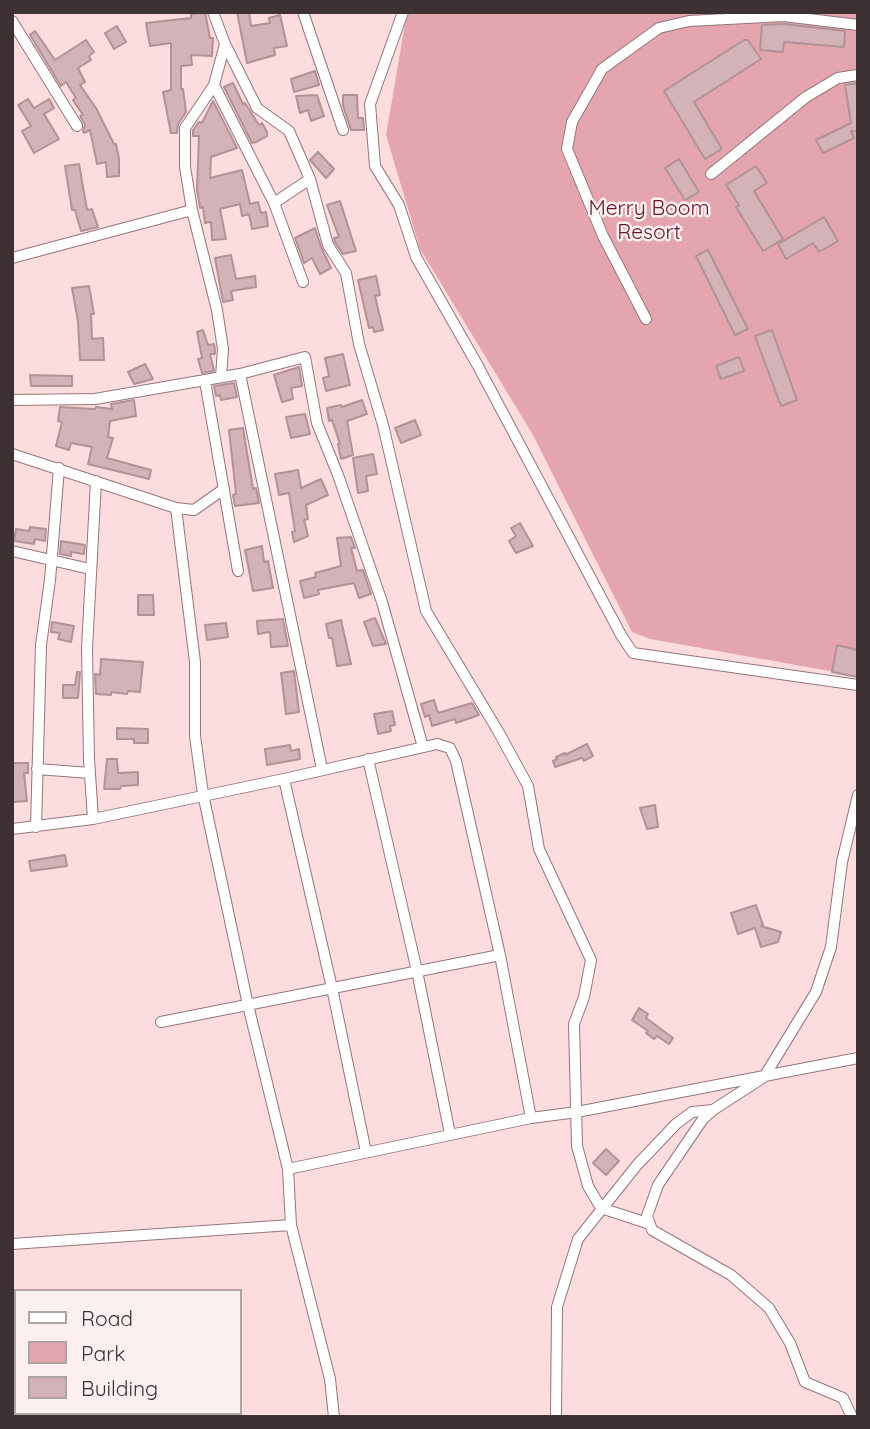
<!DOCTYPE html>
<style>
body{margin:0}
#map{position:relative;width:870px;height:1429px;overflow:hidden;background:#fddce0;font-family:Quicksand,sans-serif}
canvas{display:block}
.frame{position:absolute;inset:0;border:14px solid #3e3133;pointer-events:none}
.legend{position:absolute;left:14px;top:1289px;width:228px;height:126px;box-sizing:border-box;background:#fceff0;border:2px solid #b0a3a4;margin:0;padding:9px 12px;list-style:none;font-size:21px;color:#3e3133}
.legend li{display:flex;align-items:center;gap:14px;height:35px}
.legend b{width:35px;border:2px solid #b0a3a4}
</style>
<div id="map">
<canvas width="870" height="1429"></canvas>
<div class="frame"></div>
<ul class="legend">
<li><b style="height:9px;background:#fff"></b>Road</li>
<li><b style="height:19px;background:#e5a5af"></b>Park</li>
<li><b style="height:19px;background:#d3b3b7"></b>Building</li>
</ul>
</div>
<script>
const g = document.querySelector('canvas').getContext('2d');
g.lineJoin = 'round';
function paint(path, color) {
  g.fillStyle = color;
  g.fill(path, 'evenodd');
}
function poly(rows) {
  const path = new Path2D();
  for (const r of rows) {
    path.moveTo(r[0], r[1]);
    for (let i = 2; i < r.length; i += 2) path.lineTo(r[i], r[i + 1]);
  }
  return path;
}
function stroke(path, color, width, dash) {
  g.strokeStyle = color;
  g.lineWidth = width;
  g.lineCap = dash ? 'butt' : 'round';
  g.setLineDash(dash || []);
  g.stroke(path);
}
function write(font, color, halo, rows, align = 'center') {
  g.font = font + ' Quicksand,sans-serif';
  g.lineWidth = 5;
  g.setLineDash([]);
  g.textBaseline = 'middle';
  g.strokeStyle = halo;
  g.fillStyle = color;
  for (const [text, x, y, turn = 0] of rows) {
    g.save();
    g.translate(x, y);
    g.rotate((+turn || 0) * Math.PI / 180);
    g.textAlign = isNaN(turn) ? turn : align;
    if (halo) g.strokeText(text, 0, 0);
    g.fillText(text, 0, 0);
    g.restore();
  }
}
const green = poly([
 [407,12,858,12,858,676,650,639,632,632,533,435,420,249,386,135]
]);
const building = poly([
 [205,12,210,38,213,38,212,56,191,55,192,65,181,66,181,89,183,89,186,112,178,124,177,133,171,133,163,92,171,90,171,43,150,46,146,23,191,18,191,14,205,12],
 [237,12,249,12,251,26,270,23,269,18,280,15,287,46,274,48,275,55,247,63,237,12],
 [784,24,845,31,844,47,784,42,783,52,760,50,762,25,784,24],
 [117,26,126,42,114,49,105,33,117,26],
 [35,31,55,60,86,40,94,52,89,56,91,60,78,68,85,82,80,85,96,108,114,144,116,144,119,159,119,176,107,177,106,162,97,164,90,130,84,133,83,131,85,125,80,116,83,115,73,100,76,98,66,82,61,86,30,35,35,31],
 [744,40,748,40,761,59,694,102,722,149,705,159,664,91,744,40],
 [315,71,319,85,294,92,291,79,315,71],
 [233,83,243,104,245,103,259,125,262,123,267,132,267,136,256,142,252,143,224,87,233,83],
 [858,83,858,131,851,131,854,138,823,153,816,140,851,123,845,85,858,83],
 [317,95,324,116,311,121,308,110,300,113,296,96,317,95],
 [343,95,357,95,358,118,363,118,364,130,351,130,343,106,343,95],
 [28,99,34,108,49,99,54,108,44,114,59,139,34,153,22,131,31,126,18,105,28,99],
 [213,101,237,148,211,157,210,178,242,170,250,204,258,202,261,213,266,212,268,226,252,229,249,214,242,216,240,204,220,209,226,239,212,240,211,222,205,223,203,207,200,208,197,190,199,136,193,136,193,130,199,122,202,123,213,101],
 [318,152,334,169,326,178,310,160,318,152],
 [679,159,699,192,685,200,665,168,679,159],
 [79,164,87,210,92,209,98,227,81,231,75,210,72,210,65,166,79,164],
 [756,166,767,183,754,191,783,239,763,251,736,207,739,205,726,185,756,166],
 [340,201,356,251,343,254,335,242,334,238,339,237,327,205,340,201],
 [824,217,838,241,819,252,813,243,786,259,778,244,824,217],
 [315,228,321,247,331,268,320,274,312,258,304,263,295,238,315,228],
 [708,250,748,329,735,335,696,256,708,250],
 [231,255,236,279,255,276,256,287,231,291,233,300,223,302,215,258,231,255],
 [376,276,380,295,375,296,383,330,374,332,373,327,369,328,358,280,376,276],
 [89,286,94,314,91,314,92,339,103,338,104,360,80,360,78,321,72,288,89,286],
 [203,330,208,345,214,344,215,351,215,354,210,354,214,371,202,373,198,359,202,358,197,332,203,330],
 [772,330,797,400,781,406,755,336,772,330],
 [343,354,350,385,326,391,323,378,329,376,325,358,343,354],
 [739,357,744,371,721,379,716,366,739,357],
 [145,364,153,379,134,384,128,372,145,364],
 [299,367,302,386,291,388,293,399,282,402,274,375,299,367],
 [30,375,72,376,72,386,31,386,30,375],
 [234,383,237,397,221,400,220,395,216,396,214,386,234,383],
 [134,400,136,416,110,421,108,437,113,438,107,458,151,470,149,479,88,464,92,447,71,443,69,450,56,446,62,422,58,421,60,407,95,409,96,407,112,409,111,404,134,400],
 [362,400,367,414,347,421,353,455,341,459,338,444,340,444,332,420,329,421,327,408,341,405,342,407,362,400],
 [305,414,310,434,291,438,286,417,305,414],
 [415,420,421,435,401,443,395,428,415,420],
 [243,428,253,489,256,488,259,503,235,506,233,495,236,494,229,430,243,428],
 [373,454,377,474,366,476,368,491,358,493,353,458,373,454],
 [298,470,301,488,321,479,328,495,306,505,308,519,304,520,308,536,294,542,292,532,295,531,289,493,279,495,275,474,298,470],
 [520,523,533,546,516,553,509,541,516,536,511,528,520,523],
 [30,527,46,529,45,541,35,539,34,544,14,541,16,529,29,531,30,527],
 [351,537,355,548,351,548,357,571,363,570,371,594,359,598,354,583,318,590,319,594,304,598,300,581,316,577,315,573,341,566,337,538,351,537],
 [61,541,85,545,84,554,71,552,71,556,60,554,61,541],
 [262,546,264,562,268,561,273,588,253,591,245,550,262,546],
 [138,595,153,595,154,615,138,615,138,595],
 [375,618,386,644,373,646,364,622,375,618],
 [283,619,288,646,271,647,270,632,258,634,257,621,283,619],
 [341,620,351,664,337,666,332,638,329,638,326,624,341,620],
 [52,622,74,626,71,642,58,639,60,633,51,632,52,622],
 [226,623,228,637,207,640,205,625,226,623],
 [837,645,858,650,858,677,832,672,837,645],
 [101,659,143,662,140,692,128,691,127,694,111,692,111,695,96,694,95,674,100,675,101,659],
 [294,671,299,712,286,714,281,673,294,671],
 [77,672,80,672,78,698,63,698,63,685,75,685,77,672],
 [434,700,438,713,472,703,479,715,456,723,455,719,432,726,429,715,425,717,421,704,434,700],
 [392,711,395,725,390,726,391,731,378,734,374,714,392,711],
 [117,728,148,729,148,743,134,743,134,739,117,739,117,728],
 [587,744,593,756,584,761,582,758,555,767,553,761,557,759,556,757,565,753,565,755,587,744],
 [290,745,291,751,299,749,300,759,267,765,265,749,290,745],
 [107,759,117,759,118,773,138,772,138,785,121,786,120,789,104,789,107,759],
 [12,763,28,763,28,773,24,773,27,801,13,802,12,763],
 [655,805,658,827,647,829,640,808,655,805],
 [65,855,67,866,31,871,29,861,65,855],
 [756,905,763,925,761,926,781,932,778,942,761,947,755,928,738,934,731,913,756,905],
 [639,1008,648,1014,646,1018,673,1038,669,1044,657,1036,654,1039,646,1033,648,1031,632,1020,639,1008],
 [606,1149,619,1161,606,1175,593,1163,606,1149]
]);
const street = poly([
 [213,12,225,44,257,108,289,131,310,179],
 [303,12,343,130],
 [403,12,370,104,375,166,399,205,416,257,478,366,621,635,633,653,858,685],
 [12,21,77,126],
 [214,85,274,203,303,282],
 [711,174,806,97,838,78,858,75],
 [274,203,310,179,328,245,346,273,359,344,383,425,426,611,498,731,528,786,539,849,591,960,584,997,574,1024,577,1146,588,1186,601,1208,650,1224],
 [12,258,192,210],
 [646,319,603,236,567,149,572,122,602,69,659,28,689,21,784,16,858,25],
 [240,374,305,357,317,423,338,475,382,602,423,747],
 [221,377,223,349,217,310,192,210,185,167,185,128,214,85,225,44],
 [205,381,238,571],
 [12,400,95,399,240,374,322,769],
 [12,454,176,508,195,662,195,736,203,794,248,1005,288,1169,291,1225,330,1379,334,1417],
 [176,508,194,510,224,489],
 [12,551,90,569],
 [368,759,417,971,450,1134],
 [37,769,90,773],
 [284,779,332,988,366,1152],
 [93,819,89,759,87,648,96,481],
 [36,827,41,645,50,580,59,468],
 [12,829,93,819,284,779,437,744,450,748,456,761,500,955,531,1118],
 [161,1022,500,955],
 [288,1169,531,1118,577,1112,858,1058],
 [12,1244,291,1225],
 [556,1417,557,1307,578,1239,637,1165,676,1124,692,1112,713,1110],
 [852,1417,843,1398,805,1382,790,1343,769,1308,731,1275,652,1230,647,1216,658,1185,703,1119,713,1110,764,1077,816,992,831,947,842,862,858,795]
]);
const parkNames = [
 ["Merry Boom",649,209],
 ["Resort",649,233]
];
paint(green, '#e5a5af');
paint(building, '#d3b3b7');
stroke(building, '#b19296', 2);
stroke(street, '#94767a', 12);
stroke(street, '#fff', 10);
write('21px', '#67162d', '#fceff0', parkNames);
</script>
